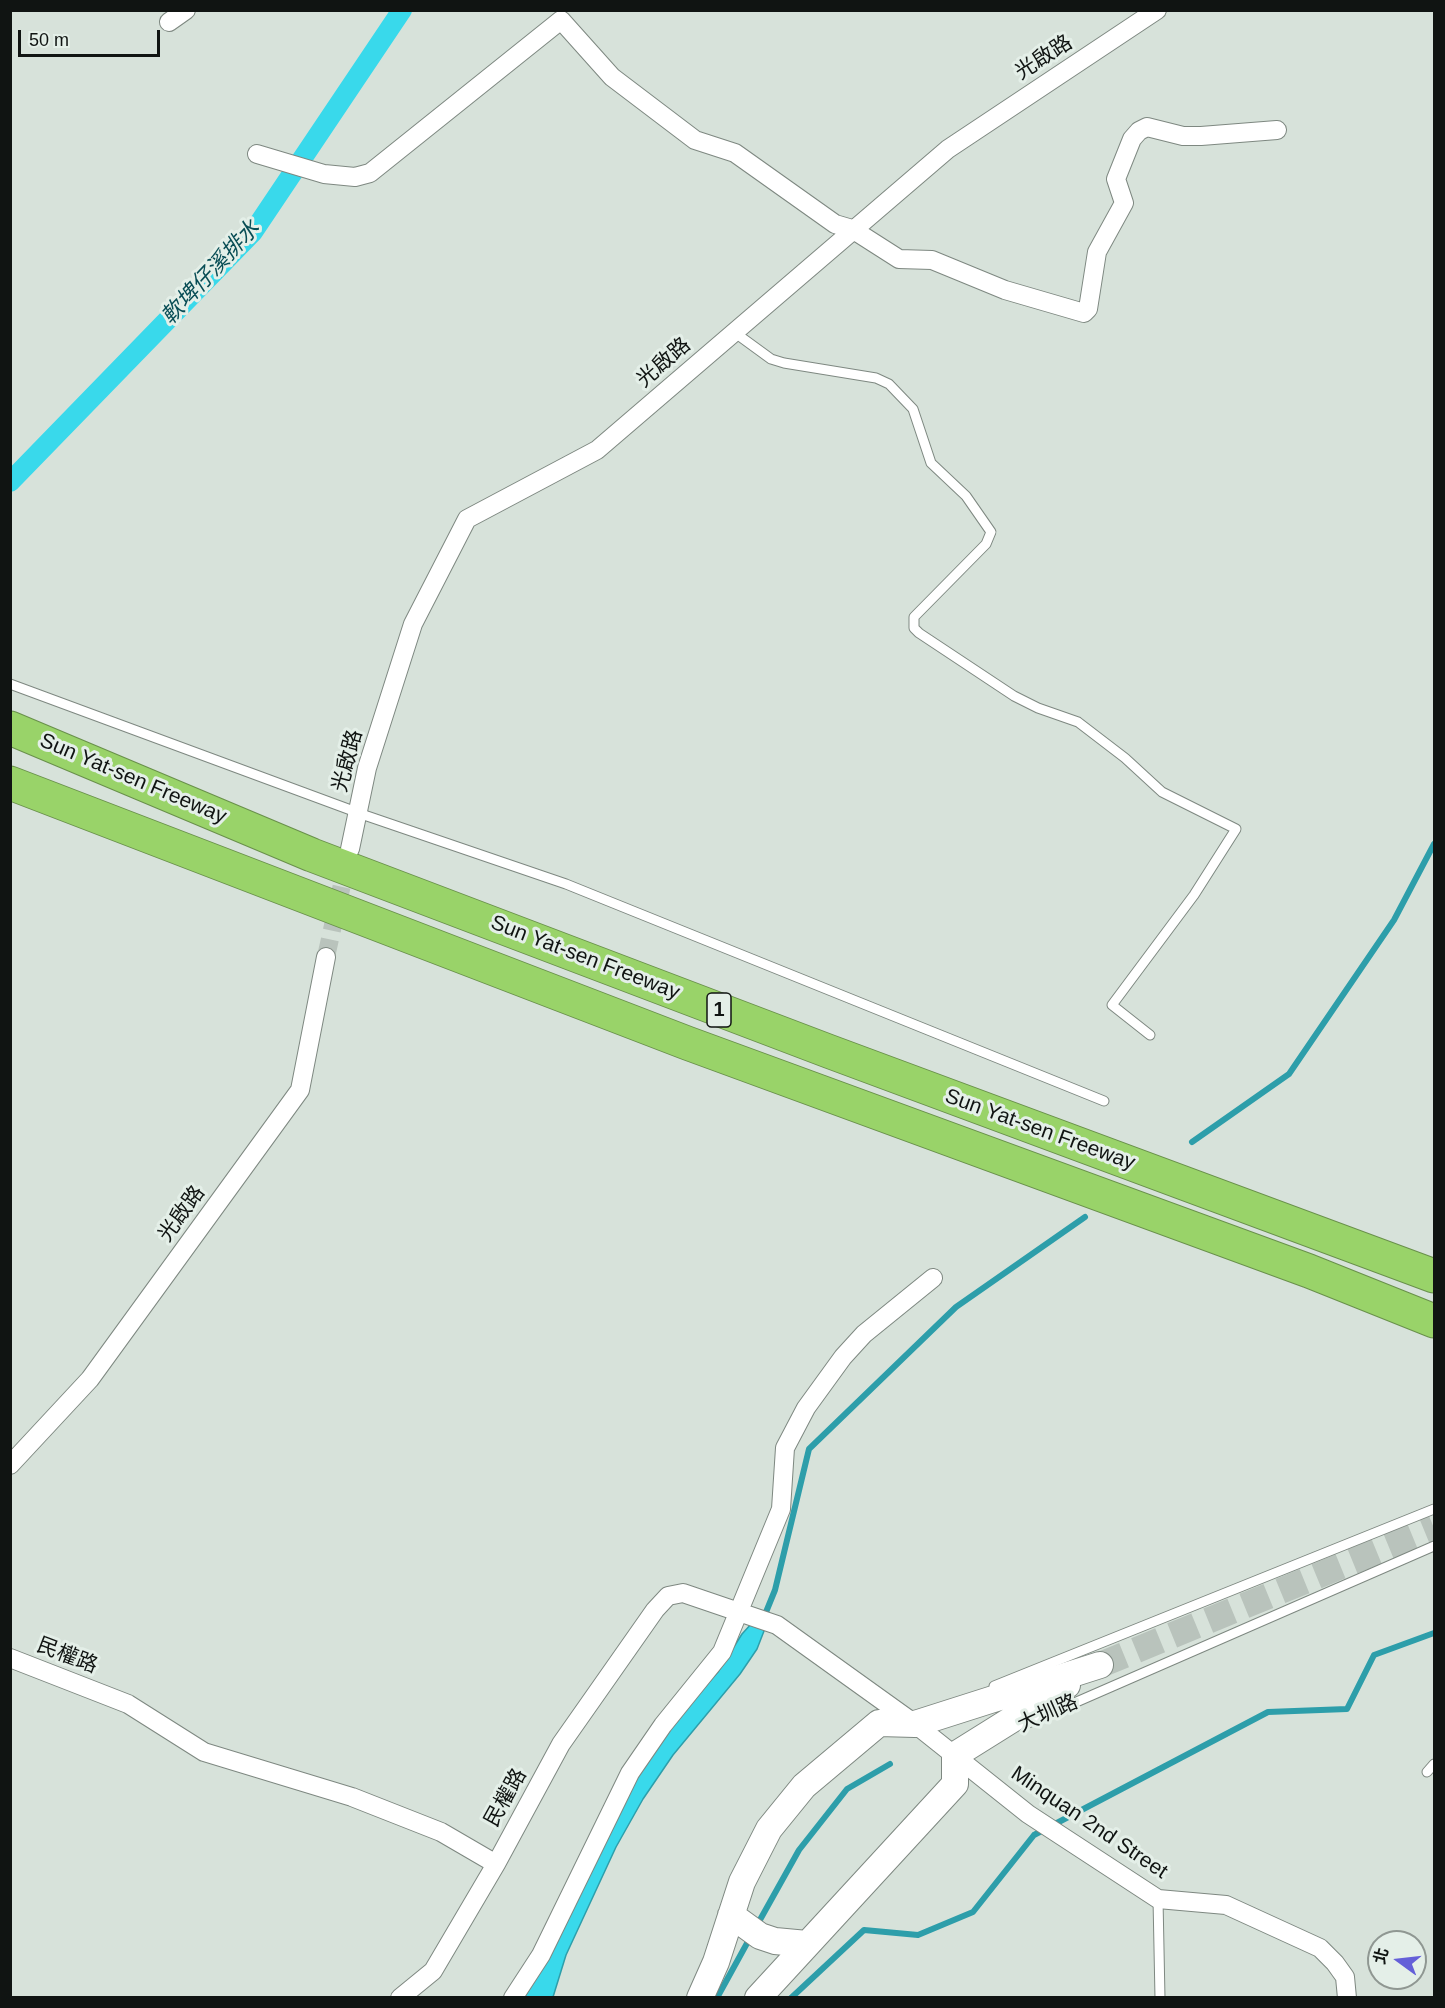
<!DOCTYPE html>
<meta charset="utf-8">
<style>
body{margin:0}
#map{position:relative;width:1445px;height:2008px;overflow:hidden;background:#d7e2da;font-family:Helvetica,"Noto Sans TC",sans-serif}
canvas{display:block}
.frame{position:absolute;inset:0;border:12px solid #101412;pointer-events:none}
.north{position:absolute;left:1367px;top:1930px;width:60px;height:60px;box-sizing:border-box;background:#e4efe8;border:2px solid #8f9792;border-radius:50%;rotate:285deg;font-size:16px;font-weight:700;line-height:24px;text-align:center;color:#101412}
.north::after{content:'';display:block;margin:auto;width:21px;height:27px;background:#645fd8;clip-path:polygon(50% 0,100% 100%,50% 72%,0 100%)}
.scale{position:absolute;left:18px;top:30px;width:142px;height:27px;box-sizing:border-box;border:3px solid #101412;border-top:0;padding-left:8px;font-size:18px;line-height:21px;white-space:nowrap;color:#101412;-webkit-text-stroke:4px #e4efe8;paint-order:stroke}
</style>
<div id="map">
<canvas width="1445" height="2008"></canvas>
<div class="frame"></div>
<div class="north">北</div>
<div class="scale">50 m</div>
</div>
<script>
const g = document.querySelector('canvas').getContext('2d');
g.lineJoin = 'round';
function paint(path, color) {
  g.fillStyle = color;
  g.fill(path, 'evenodd');
}
function poly(rows) {
  const path = new Path2D();
  for (const r of rows) {
    path.moveTo(r[0], r[1]);
    for (let i = 2; i < r.length; i += 2) path.lineTo(r[i], r[i + 1]);
  }
  return path;
}
function stroke(path, color, width, dash) {
  g.strokeStyle = color;
  g.lineWidth = width;
  g.lineCap = dash ? 'butt' : 'round';
  g.setLineDash(dash || []);
  g.stroke(path);
}
function write(font, color, halo, rows, align = 'center') {
  g.font = font + ' Helvetica,"Noto Sans TC",sans-serif';
  g.lineWidth = 6;
  g.setLineDash([]);
  g.textBaseline = 'middle';
  g.strokeStyle = halo;
  g.fillStyle = color;
  for (const [text, x, y, turn = 0] of rows) {
    g.save();
    g.translate(x, y);
    g.rotate((+turn || 0) * Math.PI / 180);
    g.textAlign = isNaN(turn) ? turn : align;
    if (halo) g.strokeText(text, 0, 0);
    g.fillText(text, 0, 0);
    g.restore();
  }
}
const water = poly([
 [752,1623,761,1624,764,1631,757,1649,740,1674,673,1755,643,1799,616,1847,566,1955,553,1997,517,1998,628,1778,675,1719,718,1672,742,1634,752,1623]
]);
const stream = poly([
 [1192,1142,1289,1074,1394,920,1434,844],
 [764,1617,775,1590,809,1449,956,1307,1085,1217],
 [756,1927,799,1850,847,1789,890,1764],
 [718,1996,751,1936],
 [791,1998,864,1930,918,1935,973,1912,1034,1835,1268,1712,1347,1709,1374,1655,1434,1633]
]);
const canal = poly([
 [10,482,253,232,402,10]
]);
const streetTunnel = poly([
 [326,957,347,862]
]);
const secondaryTunnel = poly([
 [1100,1665,1434,1528]
]);
const lane = poly([
 [734,332,771,359,784,363,876,378,889,384,913,409,931,463,966,496,991,532,986,544,914,617,914,628,919,633,1014,696,1038,708,1078,722,1125,758,1162,792,1236,829,1194,895,1112,1005,1150,1035],
 [10,684,367,816,566,884,1104,1101],
 [994,1686,1434,1509],
 [1026,1724,1434,1546],
 [1427,1772,1434,1764],
 [1158,1899,1160,1998]
]);
const street = poly([
 [169,22,186,10],
 [257,154,324,174,355,177,370,173,561,20,612,77,695,140,735,153,835,224,852,229,899,259,932,260,1005,290,1084,313,1088,309,1097,252,1124,203,1116,179,1132,139,1139,131,1147,127,1183,136,1201,136,1277,130],
 [350,849,367,768,413,624,467,519,597,450,948,149,1157,10],
 [10,1465,90,1379,300,1090,326,957],
 [10,1658,128,1704,204,1752,352,1797,441,1832,496,1864,561,1744,655,1610,668,1596,683,1593,777,1625,915,1724,1028,1814,1158,1899,1226,1905,1320,1948,1335,1963,1345,1977,1347,1998],
 [400,1998,433,1971,496,1864],
 [513,1998,541,1955,630,1773,663,1725,722,1652,781,1509,785,1448,806,1408,843,1357,864,1334,933,1278]
]);
const secondary = poly([
 [731,1915,760,1936,775,1941,807,1944],
 [700,1998,716,1962,742,1882,769,1829,804,1786,879,1723,915,1724,1100,1665],
 [758,1998,955,1784,955,1755,1067,1685]
]);
const highway = poly([
 [10,728,312,855,828,1051,1434,1276],
 [10,783,687,1043,1309,1271,1434,1321]
]);
const shields = [
 [719,1010,24]
];
const shieldNames = [
 ["1",719,1010]
];
const streetNames = [
 ["光啟路",1044,58,-33],
 ["光啟路",664,363,-41],
 ["光啟路",348,761,-75],
 ["Sun Yat-sen Freeway",133,779,23],
 ["Sun Yat-sen Freeway",585,958,21],
 ["Sun Yat-sen Freeway",1040,1130,20],
 ["光啟路",182,1214,-54],
 ["民權路",67,1656,21],
 ["大圳路",1048,1714,-24],
 ["民權路",506,1798,-61],
 ["Minquan 2nd Street",1089,1823,34]
];
const waterNames = [
 ["軟埤仔溪排水",211,273,-47]
];
paint(water, '#39d9eb');
stroke(water, '#2d9eaa', 1.5);
stroke(stream, '#2d9eaa', 6);
stroke(canal, '#39d9eb', 20);
stroke(streetTunnel, '#b9c3bc', 18, [18, 9]);
stroke(secondaryTunnel, '#b9c3bc', 26, [26, 13]);
stroke(lane, '#7e8881', 11);
stroke(street, '#7e8881', 20);
stroke(secondary, '#7e8881', 28);
stroke(highway, '#69904b', 35);
stroke(lane, '#fff', 9);
stroke(street, '#fff', 18);
stroke(secondary, '#fff', 26);
stroke(highway, '#99d369', 33);
for (const [x, y, w] of shields) {
  const box = new Path2D();
  box.roundRect(x - w / 2, y - 17, w, 34, 4.5);
  g.fillStyle = '#e4efe8';
  g.fill(box);
  stroke(box, '#101412', 1.5);
}
write('bold 20px', '#101412', null, shieldNames);
write('21px', '#101412', '#e4efe8', streetNames);
write('italic 22px', '#084d55', '#e4efe8', waterNames);
</script>
